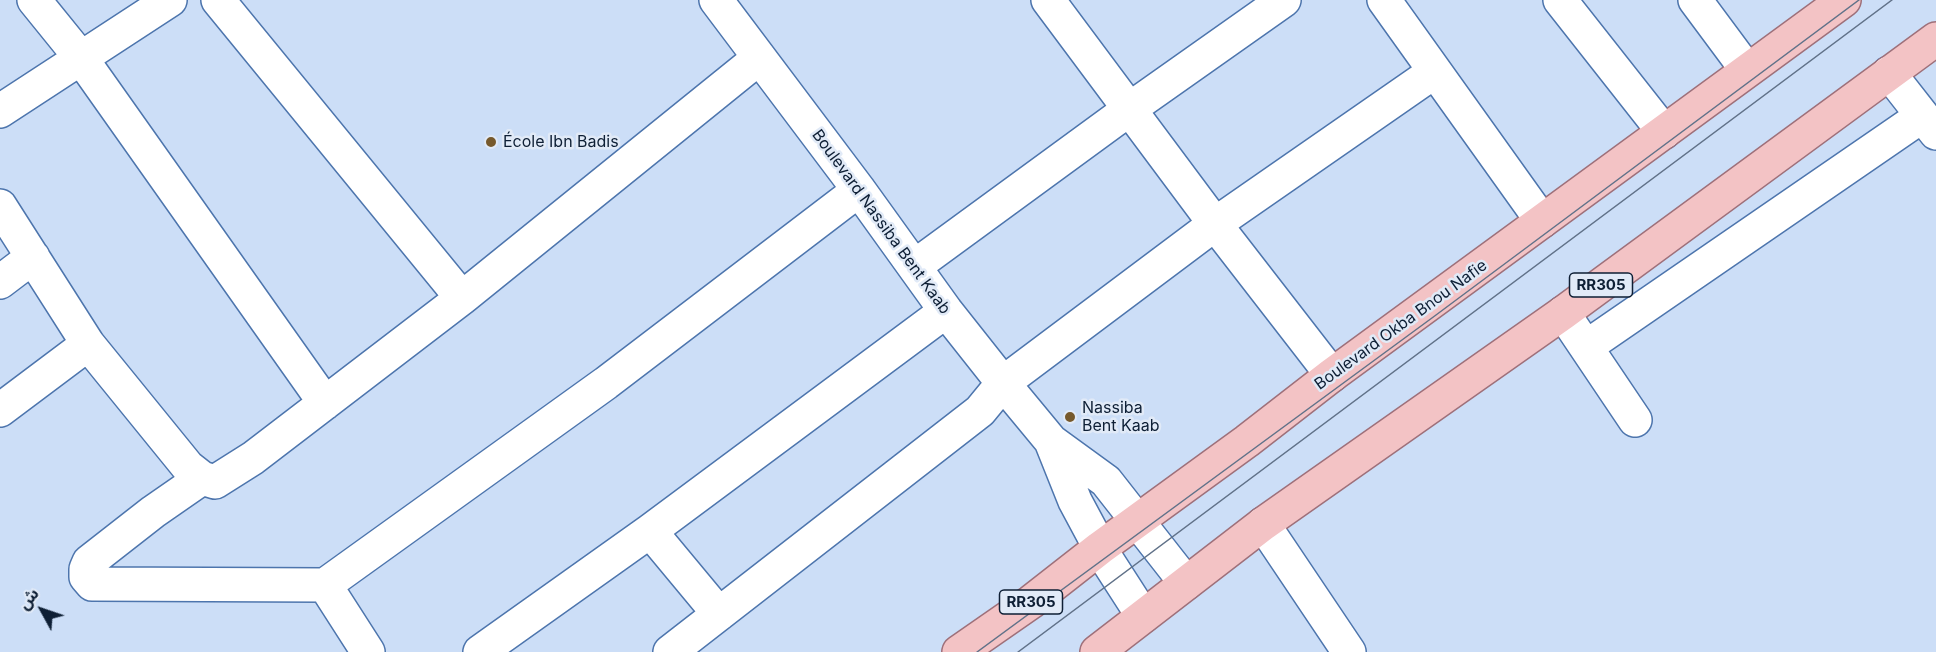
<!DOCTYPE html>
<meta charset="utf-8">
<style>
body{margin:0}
#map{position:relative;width:1936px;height:652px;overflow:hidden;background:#ccdef7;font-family:Inter,"Noto Sans Arabic",sans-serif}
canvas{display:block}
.north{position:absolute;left:12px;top:580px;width:60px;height:60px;-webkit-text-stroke:4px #e1eaf7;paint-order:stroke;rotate:310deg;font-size:16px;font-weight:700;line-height:24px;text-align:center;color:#0e1f35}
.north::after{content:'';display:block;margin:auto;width:21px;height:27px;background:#0e1f35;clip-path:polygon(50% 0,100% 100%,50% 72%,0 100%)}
</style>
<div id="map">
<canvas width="1936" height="652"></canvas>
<div class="north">ش</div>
</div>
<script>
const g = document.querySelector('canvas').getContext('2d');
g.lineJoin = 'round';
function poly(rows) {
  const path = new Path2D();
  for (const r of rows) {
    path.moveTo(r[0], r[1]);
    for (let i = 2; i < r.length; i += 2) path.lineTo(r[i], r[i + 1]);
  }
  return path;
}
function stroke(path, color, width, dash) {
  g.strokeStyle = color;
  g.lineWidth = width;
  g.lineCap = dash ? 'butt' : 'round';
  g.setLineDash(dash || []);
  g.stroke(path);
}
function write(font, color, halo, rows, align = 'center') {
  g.font = font + ' Inter,sans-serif';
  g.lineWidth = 5;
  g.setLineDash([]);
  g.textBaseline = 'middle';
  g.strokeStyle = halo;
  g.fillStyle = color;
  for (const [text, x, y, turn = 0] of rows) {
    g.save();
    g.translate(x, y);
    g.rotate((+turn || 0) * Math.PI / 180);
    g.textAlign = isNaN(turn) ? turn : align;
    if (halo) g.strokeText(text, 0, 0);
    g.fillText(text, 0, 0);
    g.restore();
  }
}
const minor = poly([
 [34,0,81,58,325,403],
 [218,0,462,298],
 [716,0,859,190,946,311,1003,383,1051,441,1106,481,1186,583],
 [1048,0,1215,224,1332,375],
 [1384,0,1542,221],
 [1560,0,1664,132],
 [1695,0,1747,70],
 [1889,73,1936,133],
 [0,111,170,0],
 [0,206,88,344,188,467,202,478,215,482,253,458,462,298,759,58],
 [915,266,1131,108,1284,0],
 [0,282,33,257],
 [1563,313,1635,420],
 [1586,347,1922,116],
 [0,410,88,344],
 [1051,441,1075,501,1105,557,1143,616],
 [202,478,153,512,89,562,86,569,86,577,92,584,325,585,606,383,859,190],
 [1263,524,1349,652],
 [650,531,719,614],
 [325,585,368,652],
 [480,652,650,531,946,311],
 [670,652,980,411,1003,383,1215,224,1434,72]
]);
const major = poly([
 [959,652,1031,602,1100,548,1247,441,1332,375,1844,0],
 [1097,652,1263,524,1563,313,1936,39]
]);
const tram = poly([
 [977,652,1436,315,1859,0],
 [1018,652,1892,0]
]);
const markers = [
 [491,142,6,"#76592c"],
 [1070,417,6,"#76592c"]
];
const shields = [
 [1601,285,63],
 [1031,602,63]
];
const shieldNames = [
 ["RR305",1601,285],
 ["RR305",1031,602]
];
const poiNames = [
 ["École Ibn Badis",503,142],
 ["Nassiba",1082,408],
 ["Bent Kaab",1082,426]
];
const streetNames = [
 ["Boulevard Nassiba Bent Kaab",881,222,54],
 ["Boulevard Okba Bnou Nafie",1401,325,-36]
];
stroke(minor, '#4d75ad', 36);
stroke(major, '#9e707a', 36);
stroke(minor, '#fff', 33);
stroke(major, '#f3c3c5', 33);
stroke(tram, '#617289', 1.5);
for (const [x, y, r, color] of markers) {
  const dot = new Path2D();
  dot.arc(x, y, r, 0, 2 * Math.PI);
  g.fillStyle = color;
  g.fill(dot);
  stroke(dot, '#e1eaf7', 2);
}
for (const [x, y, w] of shields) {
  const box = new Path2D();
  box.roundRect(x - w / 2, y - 12, w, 24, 4.5);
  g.fillStyle = '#e1eaf7';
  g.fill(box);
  stroke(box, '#0e1f35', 1.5);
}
write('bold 15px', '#0e1f35', null, shieldNames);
write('16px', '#0e1f35', '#e1eaf7', poiNames, 'left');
write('16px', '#0e1f35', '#e1eaf7', streetNames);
</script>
